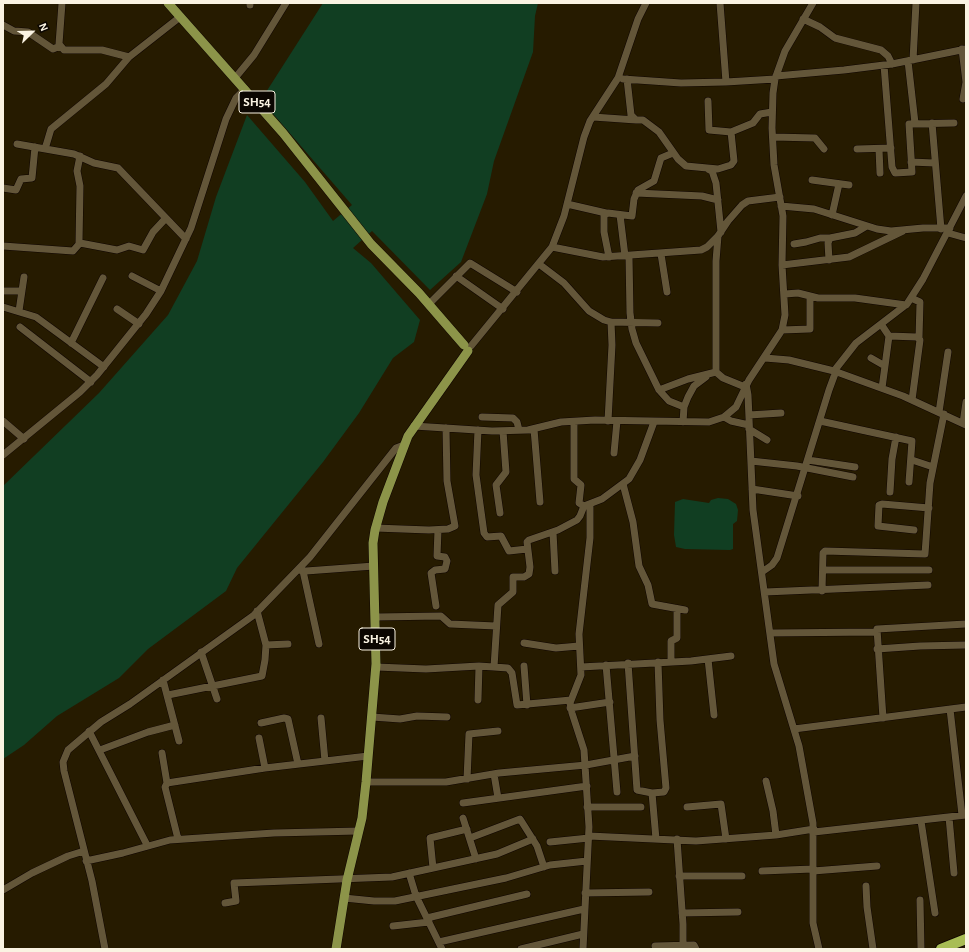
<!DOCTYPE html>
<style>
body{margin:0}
#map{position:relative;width:969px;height:952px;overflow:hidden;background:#261b00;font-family:"Alegreya Sans",sans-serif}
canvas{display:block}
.frame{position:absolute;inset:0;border:4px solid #faf3e2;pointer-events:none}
.north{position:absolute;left:12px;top:12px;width:40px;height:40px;-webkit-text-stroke:3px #0b0601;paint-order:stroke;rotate:67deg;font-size:11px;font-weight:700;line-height:16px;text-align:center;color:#faf3e2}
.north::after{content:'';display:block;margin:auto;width:14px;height:18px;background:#faf3e2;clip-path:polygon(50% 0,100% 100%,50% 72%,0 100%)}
</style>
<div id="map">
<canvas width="969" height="952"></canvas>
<div class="frame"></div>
<div class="north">N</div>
</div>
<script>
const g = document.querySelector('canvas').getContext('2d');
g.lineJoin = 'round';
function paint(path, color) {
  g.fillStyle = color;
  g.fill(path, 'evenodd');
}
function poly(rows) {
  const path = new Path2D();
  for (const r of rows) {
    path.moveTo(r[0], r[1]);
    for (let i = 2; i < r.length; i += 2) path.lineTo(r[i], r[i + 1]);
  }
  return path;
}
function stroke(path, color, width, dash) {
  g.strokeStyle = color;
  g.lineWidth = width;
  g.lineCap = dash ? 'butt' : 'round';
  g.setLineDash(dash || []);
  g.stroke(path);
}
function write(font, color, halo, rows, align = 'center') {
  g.font = font + ' "Alegreya Sans",sans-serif';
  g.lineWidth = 4;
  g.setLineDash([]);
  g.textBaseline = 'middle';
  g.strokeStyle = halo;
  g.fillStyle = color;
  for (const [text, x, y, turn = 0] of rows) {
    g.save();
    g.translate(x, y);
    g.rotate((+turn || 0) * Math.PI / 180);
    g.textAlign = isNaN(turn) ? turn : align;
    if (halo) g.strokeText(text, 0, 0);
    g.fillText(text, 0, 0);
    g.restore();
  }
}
const water = poly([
 [323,3,538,3,535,16,533,52,494,161,487,194,461,262,430,290,372,231,353,248,371,263,420,320,414,342,393,358,359,413,323,462,237,568,226,591,148,649,119,678,57,716,24,745,3,759,3,486,99,393,168,315,197,261,216,197,247,115,305,182,333,221,352,205,261,100],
 [718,498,728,499,736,504,738,510,737,521,733,524,733,549,730,550,685,549,676,547,674,535,675,502,683,499,709,503,711,500]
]);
const minor = poly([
 [62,3,59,44,64,50,102,50,129,57,180,17],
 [720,3,726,82],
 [250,5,250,3],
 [803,19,820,27,835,38,881,50,888,56,892,64],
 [3,25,14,31,28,32,53,49,60,46],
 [962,49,966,82,963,99],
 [913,60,916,3],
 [908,61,915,123],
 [884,65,892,167,895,173,912,172,909,124,954,123],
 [776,76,844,70,892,64,966,49],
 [235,78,254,55,286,3],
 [623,79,681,83,726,82,775,79],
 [627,79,631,115,636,120,643,120,659,132,678,159,686,166,718,169,731,165,734,161,731,132,753,123,760,114,772,112],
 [708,101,709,130,731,132],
 [593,117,636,120],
 [932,123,941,229],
 [773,137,815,138,824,149],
 [17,144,74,154,94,163,118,168,186,239],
 [45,149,51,129,106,84,129,57],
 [857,149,891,148],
 [879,149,880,173],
 [911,162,934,163],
 [708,169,712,171,716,183,721,232],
 [812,180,849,185],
 [3,188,16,190,21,179,32,178,35,147],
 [636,193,702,196,718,200],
 [567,204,606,213],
 [781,206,814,209,877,229,891,231,923,228,950,228],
 [620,215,625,256],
 [832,215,839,184],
 [948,233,966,238],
 [718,236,716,261,716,372,723,378,745,387],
 [79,243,80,186,77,171,80,156],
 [794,244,806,242,820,238,830,238],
 [3,246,73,251,80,243,117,250,129,246,143,250,153,232,166,218],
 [552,247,603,257,701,250,707,247,718,236,728,221,742,205,748,201,780,197],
 [661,254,667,292],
 [629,256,630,313,632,329,636,343,659,390,688,379,716,372],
 [609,257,604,232,604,215,608,213,632,216,634,199,638,190,654,181,661,158,673,153],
 [829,260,828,243,830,238,855,233,865,227],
 [539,264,564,283,589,311,604,320,611,322,658,323],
 [782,265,849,257,903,231],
 [132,276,161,291],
 [456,276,503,309],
 [3,291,22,291],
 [785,294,798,293,818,298,855,298,906,305],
 [911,298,920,302,919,338],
 [429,304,470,263,517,292],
 [3,307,36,317,104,367],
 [117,309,139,324],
 [19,311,24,277],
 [881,324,889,336,917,337,920,340,912,400],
 [20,327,91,382],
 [782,330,810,329,810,297],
 [71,343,103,278],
 [471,346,552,247,564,216,584,137,590,121,618,78,638,19,646,3],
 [765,358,789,360,834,371,903,396,966,425],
 [871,358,885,366,882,388],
 [885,366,889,336],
 [834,371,856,343,907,304,923,279,966,196],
 [746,384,748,395,753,510,774,664,799,746,813,823,813,923,819,949],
 [659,390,669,401,684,407],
 [939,412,948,352],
 [749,415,781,413],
 [482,417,513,418,517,422,519,430],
 [724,417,731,421,749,425],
 [3,421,24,439],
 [608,421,612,345,611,322],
 [820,421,912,441,909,482],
 [574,422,574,479,581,485,579,503,584,506,602,499,629,479,640,460,654,422],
 [683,422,684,407,688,397,694,386,706,377],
 [963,423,966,402],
 [414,426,492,431,528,430,561,422,595,420,709,422,724,417,736,407,749,380,782,330,785,315,782,265,783,216,774,165,772,128,773,93,775,79,785,51,813,3],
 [534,429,540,502],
 [749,429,767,440],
 [478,430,476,475,484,533,487,537,501,536,509,551,527,549],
 [614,453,617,421],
 [3,455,80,392,97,375,146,314,161,291,191,228,226,119,236,98,245,89],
 [808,460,855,467],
 [912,460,933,467],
 [751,461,797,466,853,477],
 [623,484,633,522,639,566,648,585,652,604,685,610],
 [752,489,798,496],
 [890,492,892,459,896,437],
 [500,513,496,485,506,472,503,431],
 [375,528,429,530,448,529,455,526,447,481,446,428],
 [914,530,878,526,879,505,882,504,929,508],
 [553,532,555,571],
 [299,570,306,571,374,566],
 [823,570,929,570],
 [303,571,319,644],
 [762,572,772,565,777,558,829,390,836,371],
 [822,591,823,553,825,551,925,554,930,483,944,414],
 [765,592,928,585],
 [436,606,431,573,435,570,445,569,447,561,445,557,437,556,438,530],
 [257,611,266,645,288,644],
 [376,617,441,616,450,624,496,626],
 [770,633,876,632],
 [524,643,556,648,579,646],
 [877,649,920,646,966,645],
 [201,652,217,699],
 [708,659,714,715],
 [671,662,671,641,677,638,677,609],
 [628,663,637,790,652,793,656,839],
 [606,665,617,792],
 [524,666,527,705],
 [376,667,426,669,479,666,508,668,512,673,517,705,571,700],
 [494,667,498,605,513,592,513,577,524,577,529,574,530,567,527,542,529,540,558,530,577,520,580,516,584,506],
 [581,667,691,661,731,656],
 [163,680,179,741],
 [168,695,262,676,265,660,266,645],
 [478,700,479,666],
 [570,708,610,702],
 [950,709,962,815],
 [372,717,400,719,417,716,447,717],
 [321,718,325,761],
 [883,718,877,629,966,624],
 [261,723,284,718,288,719,298,764],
 [794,729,966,707],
 [89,731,147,845],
 [259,738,265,768],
 [100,750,148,732,175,725],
 [162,753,167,783],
 [494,774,498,798],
 [467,779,469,734,498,731],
 [766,781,773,811,776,835],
 [366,782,446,782,499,773,586,765,635,756],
 [652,793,664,792,666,788,660,720,658,662],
 [463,803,587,786],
 [587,807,641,807],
 [687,807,721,804,726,839],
 [949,817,954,873],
 [463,818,476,859],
 [921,821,935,913],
 [814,832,966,815],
 [589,836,696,841,776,835,814,829],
 [470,838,520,819,537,846,544,867],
 [178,839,165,787,167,783,265,768,368,756],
 [677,839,683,924,683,946],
 [550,842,589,838],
 [86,861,123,853,170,840,274,833,359,831],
 [433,868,430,838,467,829],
 [762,871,813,869],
 [813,871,877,866],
 [409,873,416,896,442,949],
 [679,876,742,876],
 [866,886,867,907,873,949],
 [3,890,32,873,68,856,84,851],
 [585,893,649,892],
 [344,898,374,901,395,901,506,878,550,865,587,861],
 [920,900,921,949],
 [225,903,236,901,234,883,392,877,497,854,533,839],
 [682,913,738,912],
 [427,918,527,894],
 [393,926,429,922],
 [439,942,584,909],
 [655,946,694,945,696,949],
 [105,949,92,881,64,771,63,762,68,750,101,722,130,704,254,615,310,557,396,448,404,445],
 [521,949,583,934],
 [583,949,589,827,584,750,572,713,570,703,581,675,579,634,590,538,590,505]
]);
const major = poly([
 [168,3,283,133,371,244,419,293,464,345],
 [336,949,347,880,362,818,366,782,376,664,373,543,375,530,383,502,408,436,468,351]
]);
const highway = poly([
 [941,949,966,939]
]);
const shields = [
 [257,102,36],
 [377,639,36]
];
const shieldNames = [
 ["SH54",257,102],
 ["SH54",377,639]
];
paint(water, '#113e22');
stroke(minor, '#0f0500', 8);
stroke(major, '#0f0500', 10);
stroke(highway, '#0f0500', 12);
stroke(minor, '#635639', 7);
stroke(major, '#8c9449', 9);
stroke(highway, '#a8bd54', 10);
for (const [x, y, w] of shields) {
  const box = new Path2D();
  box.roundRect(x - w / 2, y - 11, w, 22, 3);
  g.fillStyle = '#0b0601';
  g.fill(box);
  stroke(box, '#faf3e2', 1);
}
write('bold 13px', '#faf3e2', null, shieldNames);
</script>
